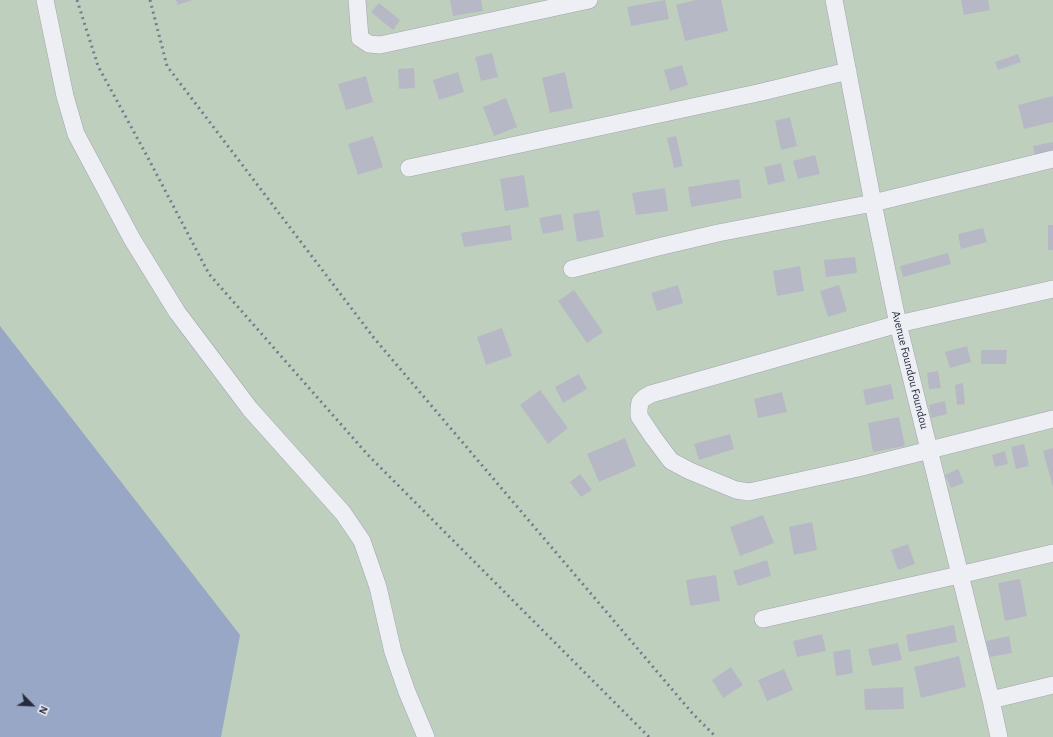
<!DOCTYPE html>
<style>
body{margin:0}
#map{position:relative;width:1053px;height:737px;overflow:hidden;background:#dbdee5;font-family:"Alegreya Sans",sans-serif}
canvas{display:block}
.north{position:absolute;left:12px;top:685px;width:40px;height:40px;-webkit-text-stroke:3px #ebedf3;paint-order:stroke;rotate:114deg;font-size:11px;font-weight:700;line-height:16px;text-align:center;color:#262b3b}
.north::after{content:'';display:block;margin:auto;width:14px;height:18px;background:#262b3b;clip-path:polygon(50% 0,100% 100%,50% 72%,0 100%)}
</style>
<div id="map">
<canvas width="1053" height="737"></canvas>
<div class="north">N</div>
</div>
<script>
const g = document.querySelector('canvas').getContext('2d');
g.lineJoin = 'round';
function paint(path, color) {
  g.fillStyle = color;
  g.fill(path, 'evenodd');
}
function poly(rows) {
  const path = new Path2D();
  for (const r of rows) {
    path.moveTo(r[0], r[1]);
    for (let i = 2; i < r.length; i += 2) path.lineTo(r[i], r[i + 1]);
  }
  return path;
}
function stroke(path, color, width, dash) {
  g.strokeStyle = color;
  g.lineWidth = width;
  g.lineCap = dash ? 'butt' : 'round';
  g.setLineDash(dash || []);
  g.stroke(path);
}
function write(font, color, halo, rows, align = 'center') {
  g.font = font + ' "Alegreya Sans",sans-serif';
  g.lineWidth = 3;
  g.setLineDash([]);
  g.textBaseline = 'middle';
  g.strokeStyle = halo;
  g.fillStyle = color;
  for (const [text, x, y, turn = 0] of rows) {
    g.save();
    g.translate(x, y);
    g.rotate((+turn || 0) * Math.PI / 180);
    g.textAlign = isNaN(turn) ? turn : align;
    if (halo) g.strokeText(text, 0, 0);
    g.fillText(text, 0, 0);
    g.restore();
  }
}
const green = poly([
 [0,0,1053,0,1053,737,0,737]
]);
const water = poly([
 [0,326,240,635,221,737,0,737]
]);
const building = poly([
 [176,0,192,0,178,5],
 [450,0,481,0,483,11,453,16],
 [665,0,669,19,631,26,627,7],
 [695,0,721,0,728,31,685,41,676,5],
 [961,0,988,0,990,10,964,15],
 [379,3,400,20,393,30,371,12],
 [492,53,498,77,481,81,475,57],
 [1018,54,1021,62,998,70,995,62],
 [682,65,688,85,670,91,664,70],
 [414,68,415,88,399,89,398,69],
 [458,72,464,92,439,100,433,80],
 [565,72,573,108,550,113,542,78],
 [366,76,373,102,346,110,338,84],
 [1053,96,1053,122,1024,129,1018,105],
 [506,98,517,127,494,136,483,107],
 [790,117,797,146,781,150,775,121],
 [373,136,383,167,358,175,348,144],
 [676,136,683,166,674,168,667,138],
 [1053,142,1053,155,1035,158,1033,146],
 [815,155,820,174,798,179,793,161],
 [781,163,785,181,768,185,764,167],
 [524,175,529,207,505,211,500,179],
 [739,179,742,198,691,207,688,187],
 [665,188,668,211,636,215,632,193],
 [599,210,604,237,577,242,573,214],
 [561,214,564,230,543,234,539,218],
 [510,225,512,240,464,247,461,233],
 [1048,225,1053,225,1053,250,1048,250],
 [983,228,987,242,961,249,958,234],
 [948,253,951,264,903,277,900,266],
 [855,257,857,273,826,277,824,260],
 [800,266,804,291,777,296,773,271],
 [678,285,683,303,657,311,651,293],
 [839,285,847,311,828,317,820,291],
 [574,290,603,332,587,343,558,301],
 [502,328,512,356,486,365,477,337],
 [967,346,971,362,950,368,945,352],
 [981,350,1007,350,1006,364,981,364],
 [938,371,941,388,929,389,927,373],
 [579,374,587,389,563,403,555,387],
 [963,383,965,404,957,405,955,385],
 [891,384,894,399,866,405,863,390],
 [540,390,568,428,548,444,520,405],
 [782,392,787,412,758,418,754,399],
 [945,401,947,414,931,418,929,405],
 [899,417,905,446,873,452,868,423],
 [730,434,734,449,699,460,694,444],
 [625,438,636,466,599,482,587,454],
 [1024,444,1029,466,1016,469,1011,447],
 [1053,448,1053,487,1043,451],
 [1005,451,1008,464,995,467,992,455],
 [958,469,964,483,951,488,945,475],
 [580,474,592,490,581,497,570,482],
 [763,515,774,543,740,556,730,527],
 [812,522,817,550,794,555,789,527],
 [908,544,915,564,898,570,891,550],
 [767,560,771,576,738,586,733,571],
 [716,575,720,601,690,606,686,580],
 [1020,579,1027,616,1005,621,998,583],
 [954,625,957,642,909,652,906,635],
 [822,634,826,651,797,657,793,641],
 [1009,636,1012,653,990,657,986,641],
 [898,643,902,660,872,666,868,649],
 [850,649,853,673,836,676,833,652],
 [959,656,966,687,921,698,914,667],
 [731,667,743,685,723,698,712,680],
 [784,669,793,690,767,701,758,680],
 [903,687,904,709,865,710,864,689]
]);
const street = poly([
 [45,0,65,96,76,134,132,239,177,312,250,409,343,513,362,541,378,587,393,652,407,692,426,737],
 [357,0,360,38,369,44,380,45,589,0],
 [834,0,873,203,898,324,991,700,999,737],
 [409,168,762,92,848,71],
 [572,269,658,247,718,233,873,203,1053,159],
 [1053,289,898,324,651,394,644,398,640,402,639,409,639,416,653,437,671,461,690,471,736,490,749,492,858,468,1053,419],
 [763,619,959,575,1053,553],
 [991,700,1053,685]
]);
const rail = poly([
 [77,0,98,66,147,156,209,274,367,454,649,737],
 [150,0,167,66,374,338,693,714,716,737]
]);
const streetNames = [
 ["Avenue Foundou Foundou",910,370,76]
];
paint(green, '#bfcfbd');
paint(water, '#97a7c5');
paint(building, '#b6b9c5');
stroke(street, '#a1a5af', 18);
stroke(street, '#eeeff4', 17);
stroke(rail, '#767b8e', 3, [2, 4]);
write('12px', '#262b3b', '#ebedf3', streetNames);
</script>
